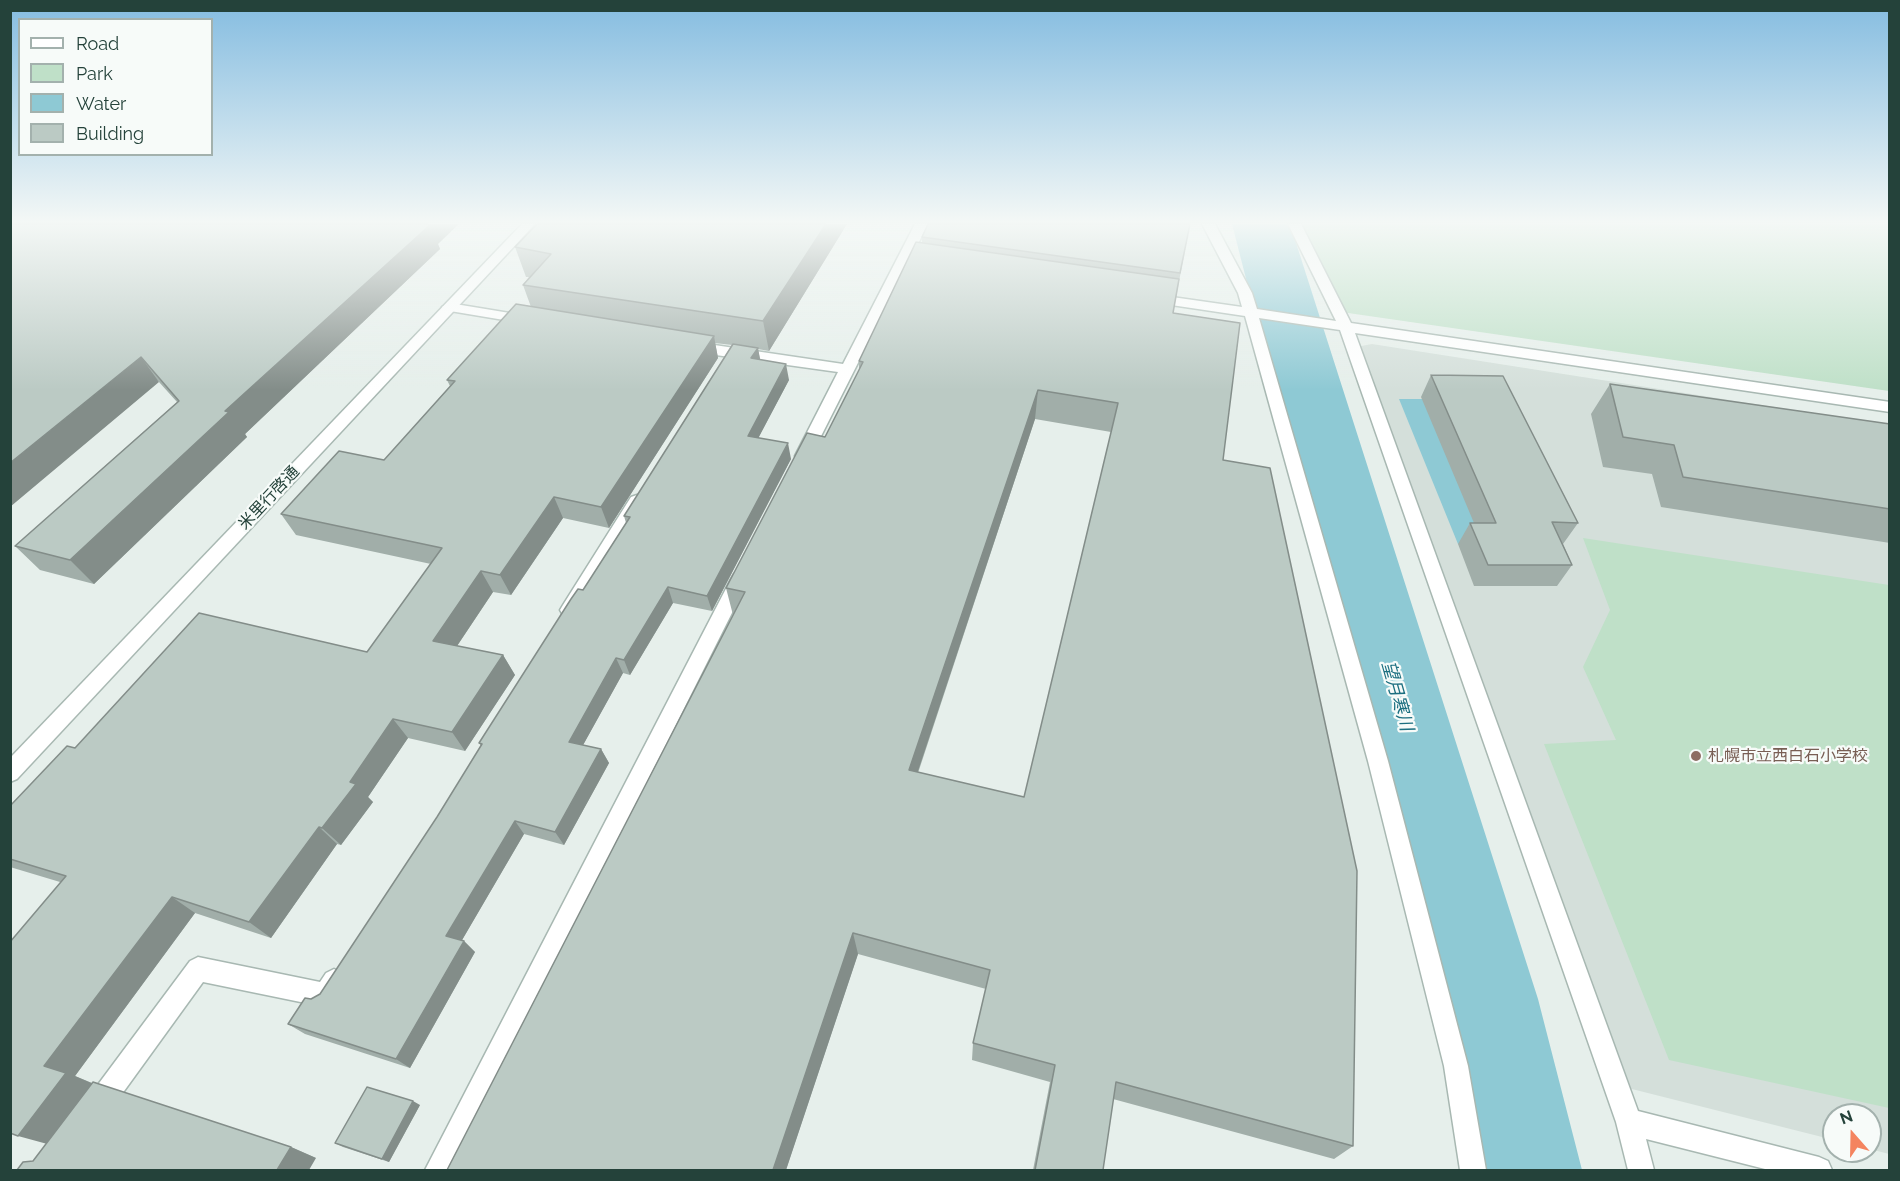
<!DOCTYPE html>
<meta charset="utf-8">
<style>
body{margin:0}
#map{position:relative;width:1900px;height:1181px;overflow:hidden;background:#e6efeb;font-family:Raleway,sans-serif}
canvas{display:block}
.frame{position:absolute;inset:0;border:12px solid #24423a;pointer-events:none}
.legend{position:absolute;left:18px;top:18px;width:195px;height:138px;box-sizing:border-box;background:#f7fbf9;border:2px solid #a3b1ad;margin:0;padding:8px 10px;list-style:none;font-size:18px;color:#24423a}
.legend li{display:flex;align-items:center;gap:12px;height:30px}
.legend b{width:30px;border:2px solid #a3b1ad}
.north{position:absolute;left:1822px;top:1103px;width:60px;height:60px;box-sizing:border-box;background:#f7fbf9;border:2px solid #a3b1ad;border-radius:50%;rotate:340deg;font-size:16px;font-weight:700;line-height:24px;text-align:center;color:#24423a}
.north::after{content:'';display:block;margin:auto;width:21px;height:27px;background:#f4845f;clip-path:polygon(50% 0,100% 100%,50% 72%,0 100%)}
</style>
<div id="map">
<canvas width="1900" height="1181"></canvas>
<div class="frame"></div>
<ul class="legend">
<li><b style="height:8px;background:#fff"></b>Road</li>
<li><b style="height:16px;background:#bfe0c8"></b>Park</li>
<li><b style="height:16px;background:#8ec9d4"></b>Water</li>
<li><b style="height:16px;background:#bbcac4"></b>Building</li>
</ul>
<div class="north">N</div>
</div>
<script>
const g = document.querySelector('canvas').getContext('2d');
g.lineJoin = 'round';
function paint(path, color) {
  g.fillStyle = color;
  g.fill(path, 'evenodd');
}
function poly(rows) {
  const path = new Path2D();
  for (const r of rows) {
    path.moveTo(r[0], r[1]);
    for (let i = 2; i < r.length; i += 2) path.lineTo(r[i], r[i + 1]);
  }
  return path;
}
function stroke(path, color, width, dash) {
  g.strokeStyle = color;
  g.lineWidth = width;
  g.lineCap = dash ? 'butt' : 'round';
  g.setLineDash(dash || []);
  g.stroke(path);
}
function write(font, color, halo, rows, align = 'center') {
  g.font = font + ' Raleway,"Noto Sans JP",sans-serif';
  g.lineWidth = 4.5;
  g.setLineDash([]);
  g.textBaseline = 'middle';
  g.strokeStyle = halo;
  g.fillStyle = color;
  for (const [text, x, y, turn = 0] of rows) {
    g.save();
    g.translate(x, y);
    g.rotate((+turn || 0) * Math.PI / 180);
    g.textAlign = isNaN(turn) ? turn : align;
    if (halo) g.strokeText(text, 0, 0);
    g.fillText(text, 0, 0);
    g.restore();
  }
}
const built = poly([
 [1372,344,1889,425,1889,1154,1870,1149,1870,1115,1834,1115,1834,1140,1620,1086,1356,347]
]);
const green = poly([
 [1296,224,1889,224,1889,391,1341,312],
 [1583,538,1889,585,1889,1108,1669,1060,1544,744,1616,740,1583,667,1610,610]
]);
const water = poly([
 [1399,399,1470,399,1538,545,1458,544]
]);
const river = poly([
 [1232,224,1290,224,1538,999,1582,1170,1464,1170,1430,999,1232,224]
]);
const minor = poly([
 [915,224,928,224,811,456,809,460,797,460,795,456,838,372,694,352,687,347,694,342,843,364,915,224],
 [1202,224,1215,224,1252,293,1257,309,1336,321,1288,224,1301,224,1351,323,1890,402,1890,412,1355,333,1638,1111,1819,1157,1828,1161,1832,1170,1769,1170,1646,1139,1654,1170,1628,1170,1616,1122,1340,330,1259,318,1388,761,1468,1066,1486,1170,1460,1170,1444,1066,1368,761,1245,316,1151,302,1144,298,1151,294,1242,307,1238,293,1202,224],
 [449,303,528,316,535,320,528,324,444,310,442,307,449,303],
 [637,495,643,497,645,501,575,615,569,617,563,615,560,610,563,605,631,497,637,495],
 [740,572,746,574,749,579,452,1170,425,1170,731,579,734,574,740,572],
 [198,957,320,982,326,973,334,969,342,973,346,981,333,1003,325,1007,203,982,106,1116,97,1120,88,1116,84,1107,88,1098,190,961,198,957]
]);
const tertiary = poly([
 [522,224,535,224,17,779,10,782,10,758,522,224]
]);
const wall = poly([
 [10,224,438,244,440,249,245,434,247,437,94,584,40,570,15,546,177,402,159,382],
 [847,224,769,351,758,349,760,360,789,380,758,438,791,459,712,611,673,603,630,675,623,673,583,745,601,749,609,763,564,845,524,834,462,940,464,941,475,952,410,1068,305,1034,288,1024,311,999,320,994,437,817,481,746,479,743,583,590,626,523,624,516,732,345,715,343,718,358,609,528,563,518,511,595,493,592,457,646,503,655,515,675,465,751,408,738,368,797,373,802,341,845,337,844,271,938,195,913,75,1076,92,1083,291,1147,316,1158,33,1161,46,1144,60,882,10,867,10,806,75,748,367,652,431,564,296,535,281,514,384,460,450,386,447,380,531,307,523,285,529,277,526,277,515,247],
 [1190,224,1173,313,1223,460,1353,1146,1334,1159,1113,1099,1103,1170,1033,1170,1050,1082,972,1060,973,1043,986,989,858,954,786,1170,447,1170,733,615,726,588,825,437,859,370,859,361,922,243,922,237],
 [1035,419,1111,432,1024,797,918,773],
 [1431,375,1578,523,1563,544,1572,565,1557,586,1474,586,1458,544,1470,523,1474,523,1421,397],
 [1610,384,1890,424,1890,543,1661,507,1652,474,1603,467,1591,414],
 [420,1105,389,1162,343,1147,335,1143]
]);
const shadedWall = poly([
 [424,224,459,224,438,244,440,249,245,434,247,437,94,584,70,560,225,411],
 [826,224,847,224,769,351,763,321],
 [714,336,718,358,609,528,601,507],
 [758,348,761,364,751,358],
 [141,357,159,382,10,507,10,463],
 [786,364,789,380,751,452,748,436],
 [1038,390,1035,419,910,795,909,770],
 [788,443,791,459,712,611,707,596],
 [554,497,563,518,511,595,500,575],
 [481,571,493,592,447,661,433,641],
 [668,587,673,603,630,675,624,660],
 [503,655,515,675,465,751,452,732],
 [616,658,623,673,577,756,569,742],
 [393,719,408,738,368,797,373,802,341,845,322,828,350,782],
 [601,749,609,763,564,845,555,832],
 [515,821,524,834,458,947,446,936],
 [319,827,337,844,271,938,249,922],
 [172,897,195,913,75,1076,96,1085,51,1145,18,1136,44,1066],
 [853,933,858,954,786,1170,773,1170],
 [464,941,475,952,410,1068,396,1059],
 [413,1101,420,1105,389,1162,382,1159],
 [291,1147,316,1158,309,1170,277,1170]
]);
const building = poly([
 [10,224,428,224,430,225,225,411,229,412,70,560,15,546,179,401,141,357,10,463,10,224],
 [537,224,826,224,763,321,523,285,551,254,515,247,537,224],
 [928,224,1190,224,1180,273,922,237,928,224],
 [916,242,1179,279,1173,313,1240,323,1223,460,1270,468,1357,871,1353,1146,1116,1082,1103,1170,1035,1170,1055,1065,973,1043,990,970,853,933,773,1170,447,1170,745,592,726,588,807,433,825,437,863,362,859,361,916,242],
 [1038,390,1118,403,1024,797,909,770,1038,390],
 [516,304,714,336,601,507,554,497,500,575,481,571,433,641,503,655,452,732,393,719,350,782,356,784,322,828,319,827,249,922,172,897,44,1066,66,1073,18,1136,10,1133,10,942,66,876,10,859,10,806,67,746,75,748,199,613,367,652,442,548,281,514,339,451,384,460,455,381,447,380,516,304],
 [733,344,758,348,751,358,786,364,748,436,788,443,707,596,668,587,624,660,616,658,569,742,601,749,555,832,515,821,446,936,464,941,396,1059,288,1024,305,998,311,999,320,994,437,817,482,744,479,743,571,599,578,589,583,590,630,517,624,516,733,344],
 [1431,375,1503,376,1578,523,1552,522,1572,565,1488,565,1470,523,1496,523,1431,375],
 [1610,384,1890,424,1890,509,1683,477,1674,445,1623,437,1610,384],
 [93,1082,291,1147,277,1170,17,1170,23,1162,33,1161,93,1082],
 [367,1087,413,1101,382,1159,335,1143,367,1087]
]);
const markers = [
 [1696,756,6,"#8d6e63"]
];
const streetNames = [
 ["米里行啓通",269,498,-47]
];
const educationNames = [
 ["札幌市立西白石小学校",1708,756]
];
const waterNames = [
 ["望月寒川",1397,696,74]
];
paint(built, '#d4dfda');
paint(green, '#bfe0c8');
paint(water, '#8ec9d4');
paint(river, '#8ec9d4');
stroke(minor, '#a8b8b2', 3);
stroke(tertiary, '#a8b8b2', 3);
paint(minor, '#fff');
paint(tertiary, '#fff');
paint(wall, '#a1aea9');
paint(shadedWall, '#838d89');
paint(building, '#bbcac4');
stroke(building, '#838d89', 1.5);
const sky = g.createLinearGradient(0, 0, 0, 390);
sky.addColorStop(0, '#84bce0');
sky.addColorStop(0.57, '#f4f8f6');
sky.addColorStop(1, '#f4f8f600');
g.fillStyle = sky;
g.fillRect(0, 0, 1900, 390);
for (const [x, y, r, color] of markers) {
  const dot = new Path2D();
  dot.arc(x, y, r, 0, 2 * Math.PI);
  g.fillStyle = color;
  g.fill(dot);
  stroke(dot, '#f7fbf9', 2);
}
write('16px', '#24423a', '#f7fbf9', streetNames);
write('16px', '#785e54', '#f7fbf9', educationNames, 'left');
write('italic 18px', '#1c6f80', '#f7fbf9', waterNames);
</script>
